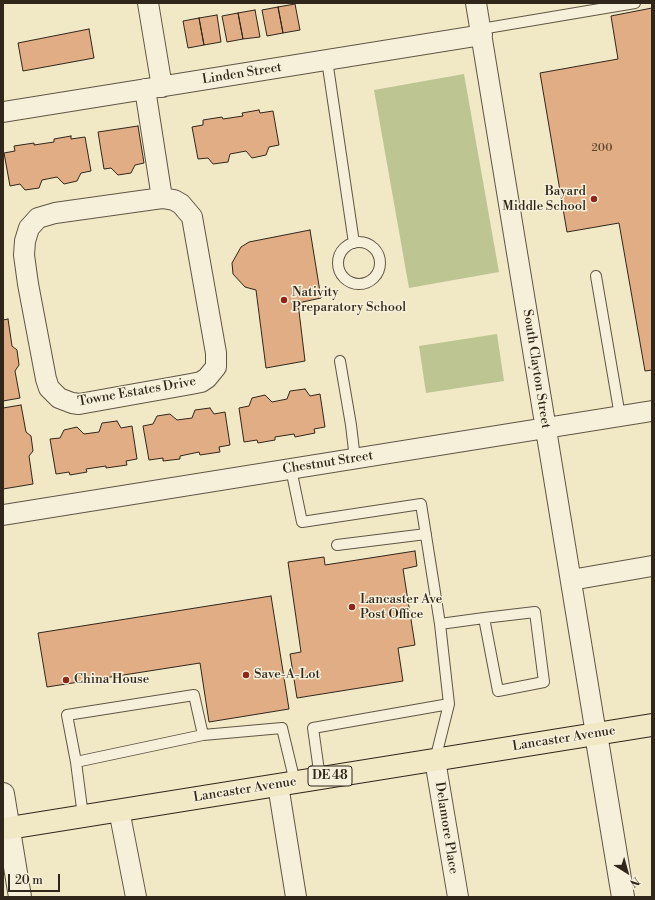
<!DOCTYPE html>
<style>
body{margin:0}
#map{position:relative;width:655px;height:900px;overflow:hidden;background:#f1e8c6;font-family:"Libre Bodoni",serif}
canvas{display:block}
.frame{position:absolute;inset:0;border:4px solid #30261a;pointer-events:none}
.north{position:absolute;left:607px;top:852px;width:40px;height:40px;-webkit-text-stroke:3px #f6f0da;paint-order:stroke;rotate:143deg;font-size:11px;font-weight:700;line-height:16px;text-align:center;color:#30261a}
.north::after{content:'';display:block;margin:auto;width:14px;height:18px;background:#30261a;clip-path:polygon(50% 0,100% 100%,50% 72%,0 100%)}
.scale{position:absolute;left:8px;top:874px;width:52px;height:18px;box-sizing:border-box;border:2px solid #30261a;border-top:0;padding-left:5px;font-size:12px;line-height:14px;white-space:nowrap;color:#30261a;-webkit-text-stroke:3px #f6f0da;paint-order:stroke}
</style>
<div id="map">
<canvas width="655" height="900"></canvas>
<div class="frame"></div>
<div class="north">N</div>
<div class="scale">20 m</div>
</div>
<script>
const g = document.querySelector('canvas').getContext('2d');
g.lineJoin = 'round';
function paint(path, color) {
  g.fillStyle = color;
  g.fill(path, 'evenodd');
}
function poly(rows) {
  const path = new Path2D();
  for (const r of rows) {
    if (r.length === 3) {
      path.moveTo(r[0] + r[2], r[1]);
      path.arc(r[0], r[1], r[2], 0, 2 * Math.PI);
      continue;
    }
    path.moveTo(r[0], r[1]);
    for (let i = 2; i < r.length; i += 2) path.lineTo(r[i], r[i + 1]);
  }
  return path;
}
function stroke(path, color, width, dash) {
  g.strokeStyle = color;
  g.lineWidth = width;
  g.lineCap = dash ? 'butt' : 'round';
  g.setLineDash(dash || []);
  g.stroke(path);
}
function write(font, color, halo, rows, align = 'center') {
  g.font = font + ' "Libre Bodoni",serif';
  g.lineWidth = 3;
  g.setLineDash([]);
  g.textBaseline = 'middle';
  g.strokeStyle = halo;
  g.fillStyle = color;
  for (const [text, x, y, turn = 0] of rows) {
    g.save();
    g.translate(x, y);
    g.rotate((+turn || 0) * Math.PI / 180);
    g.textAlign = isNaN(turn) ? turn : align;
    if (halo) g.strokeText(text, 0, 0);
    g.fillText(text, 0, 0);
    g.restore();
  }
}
const green = poly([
 [464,74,499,272,409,288,374,90],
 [497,334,504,381,426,393,419,346]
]);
const building = poly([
 [295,4,300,30,283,33,278,7,295,4],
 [278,7,283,33,267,36,262,10,278,7],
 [652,8,652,370,645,371,619,223,567,232,540,73,618,59,611,16,652,8],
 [255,10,260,37,243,39,238,13,255,10],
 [238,13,243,39,227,42,222,16,238,13],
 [217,15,221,42,204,45,199,18,217,15],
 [199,18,204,45,188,48,183,21,199,18],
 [89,29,94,58,23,71,18,43,89,29],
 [259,110,260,113,273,111,279,145,269,147,266,155,252,158,246,151,230,154,228,162,213,164,208,158,198,159,192,127,203,125,203,120,222,117,223,119,243,116,242,113,259,110],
 [138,126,144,163,135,165,131,173,118,175,111,168,104,169,98,132,138,126],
 [71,136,71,139,85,137,91,171,81,173,77,181,64,184,57,177,42,180,39,188,25,190,20,184,10,186,4,153,15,151,14,146,34,143,34,145,54,142,54,139,71,136],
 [310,230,321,298,298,303,305,361,266,368,256,290,245,287,233,274,232,263,241,247,249,242,310,230],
 [8,319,12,346,17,350,19,365,15,371,20,398,3,401,3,320,8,319],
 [305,389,310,396,320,394,325,427,314,429,315,433,295,437,294,434,275,437,275,440,258,443,257,440,244,442,239,408,249,406,252,398,265,395,272,402,287,399,290,391,305,389],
 [21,405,26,432,31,436,33,451,29,456,33,484,3,489,3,408,21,405],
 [210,408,214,414,225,412,230,445,219,447,220,452,200,455,199,452,180,456,180,459,163,461,163,458,149,460,143,426,153,424,157,416,170,414,177,420,192,418,195,410,210,408],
 [117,421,121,428,132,426,137,459,126,461,127,465,106,468,106,466,86,469,87,472,70,475,69,472,56,474,50,439,60,438,64,430,77,427,84,434,99,432,102,423,117,421],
 [415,551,417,566,403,569,415,645,398,648,403,681,297,698,290,654,301,652,288,562,324,557,325,565,415,551],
 [271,596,289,709,209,722,200,663,47,687,38,633,271,596]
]);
const service = poly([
 [481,29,635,3],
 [327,60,354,243],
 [359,263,21],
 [596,276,620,416],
 [340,361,351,425,355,459],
 [291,469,302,522,421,504,440,624,449,704,435,760],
 [337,545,426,534],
 [440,624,484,618,535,612,544,682,498,691,484,618],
 [76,762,67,715,194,695,203,735],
 [320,778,313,728,449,704],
 [83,816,76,762,203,735,282,728,295,782]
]);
const minor = poly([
 [148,3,162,87],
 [476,3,596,734],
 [145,89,162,198],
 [3,112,482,35],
 [162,198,174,200,181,204,192,217,216,353,216,367,207,378,201,382,191,384,79,404,72,403,59,398,49,388,46,379,28,284,24,255,25,241,29,228,38,218,55,213,162,198],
 [3,515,652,411],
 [571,580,652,566],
 [435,760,458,897],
 [278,785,296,897],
 [119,810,136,897]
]);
const tertiary = poly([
 [596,734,623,897],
 [3,794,20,897]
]);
const primary = poly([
 [3,829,652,725]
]);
const markers = [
 [594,199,4,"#8f2418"],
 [284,300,4,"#8f2418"],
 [352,607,4,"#8f2418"],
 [246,675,4,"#8f2418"],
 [66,680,4,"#8f2418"]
];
const numberNames = [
 ["200",602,148]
];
const shields = [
 [330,776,44]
];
const shieldNames = [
 ["DE 48",330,776]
];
const streetNames = [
 ["Linden Street",242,74,-9],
 ["South Clayton Street",536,369,81],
 ["Towne Estates Drive",137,392,-10],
 ["Chestnut Street",328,463,-9],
 ["Lancaster Avenue",564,739,-9],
 ["Lancaster Avenue",245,790,-9],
 ["Delamore Place",446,828,81]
];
const poiNames = [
 ["Bayard",586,192,"right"],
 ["Middle School",586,207,"right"],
 ["Nativity",292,293],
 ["Preparatory School",292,308],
 ["Lancaster Ave",360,600],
 ["Post Office",360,615],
 ["Save-A-Lot",254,675],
 ["China House",74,680]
];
paint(green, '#bdc593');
paint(building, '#e1ad84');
stroke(building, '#30261a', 1);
stroke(service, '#605645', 12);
stroke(minor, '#605645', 22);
stroke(tertiary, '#605645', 24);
stroke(primary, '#30261a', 24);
stroke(service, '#f6f0da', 10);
stroke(minor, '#f6f0da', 20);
stroke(tertiary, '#f6f0da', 22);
stroke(primary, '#f1e8c6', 22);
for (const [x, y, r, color] of markers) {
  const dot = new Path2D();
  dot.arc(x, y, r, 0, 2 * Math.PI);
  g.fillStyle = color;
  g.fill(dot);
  stroke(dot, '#f6f0da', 1.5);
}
write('11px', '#5c4834', null, numberNames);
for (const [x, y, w] of shields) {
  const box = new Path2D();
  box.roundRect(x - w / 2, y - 10, w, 20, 3);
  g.fillStyle = '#f6f0da';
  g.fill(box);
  stroke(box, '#30261a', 1);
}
write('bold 12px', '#30261a', null, shieldNames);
write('13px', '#30261a', '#f6f0da', streetNames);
write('13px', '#30261a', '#f6f0da', poiNames, 'left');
</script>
